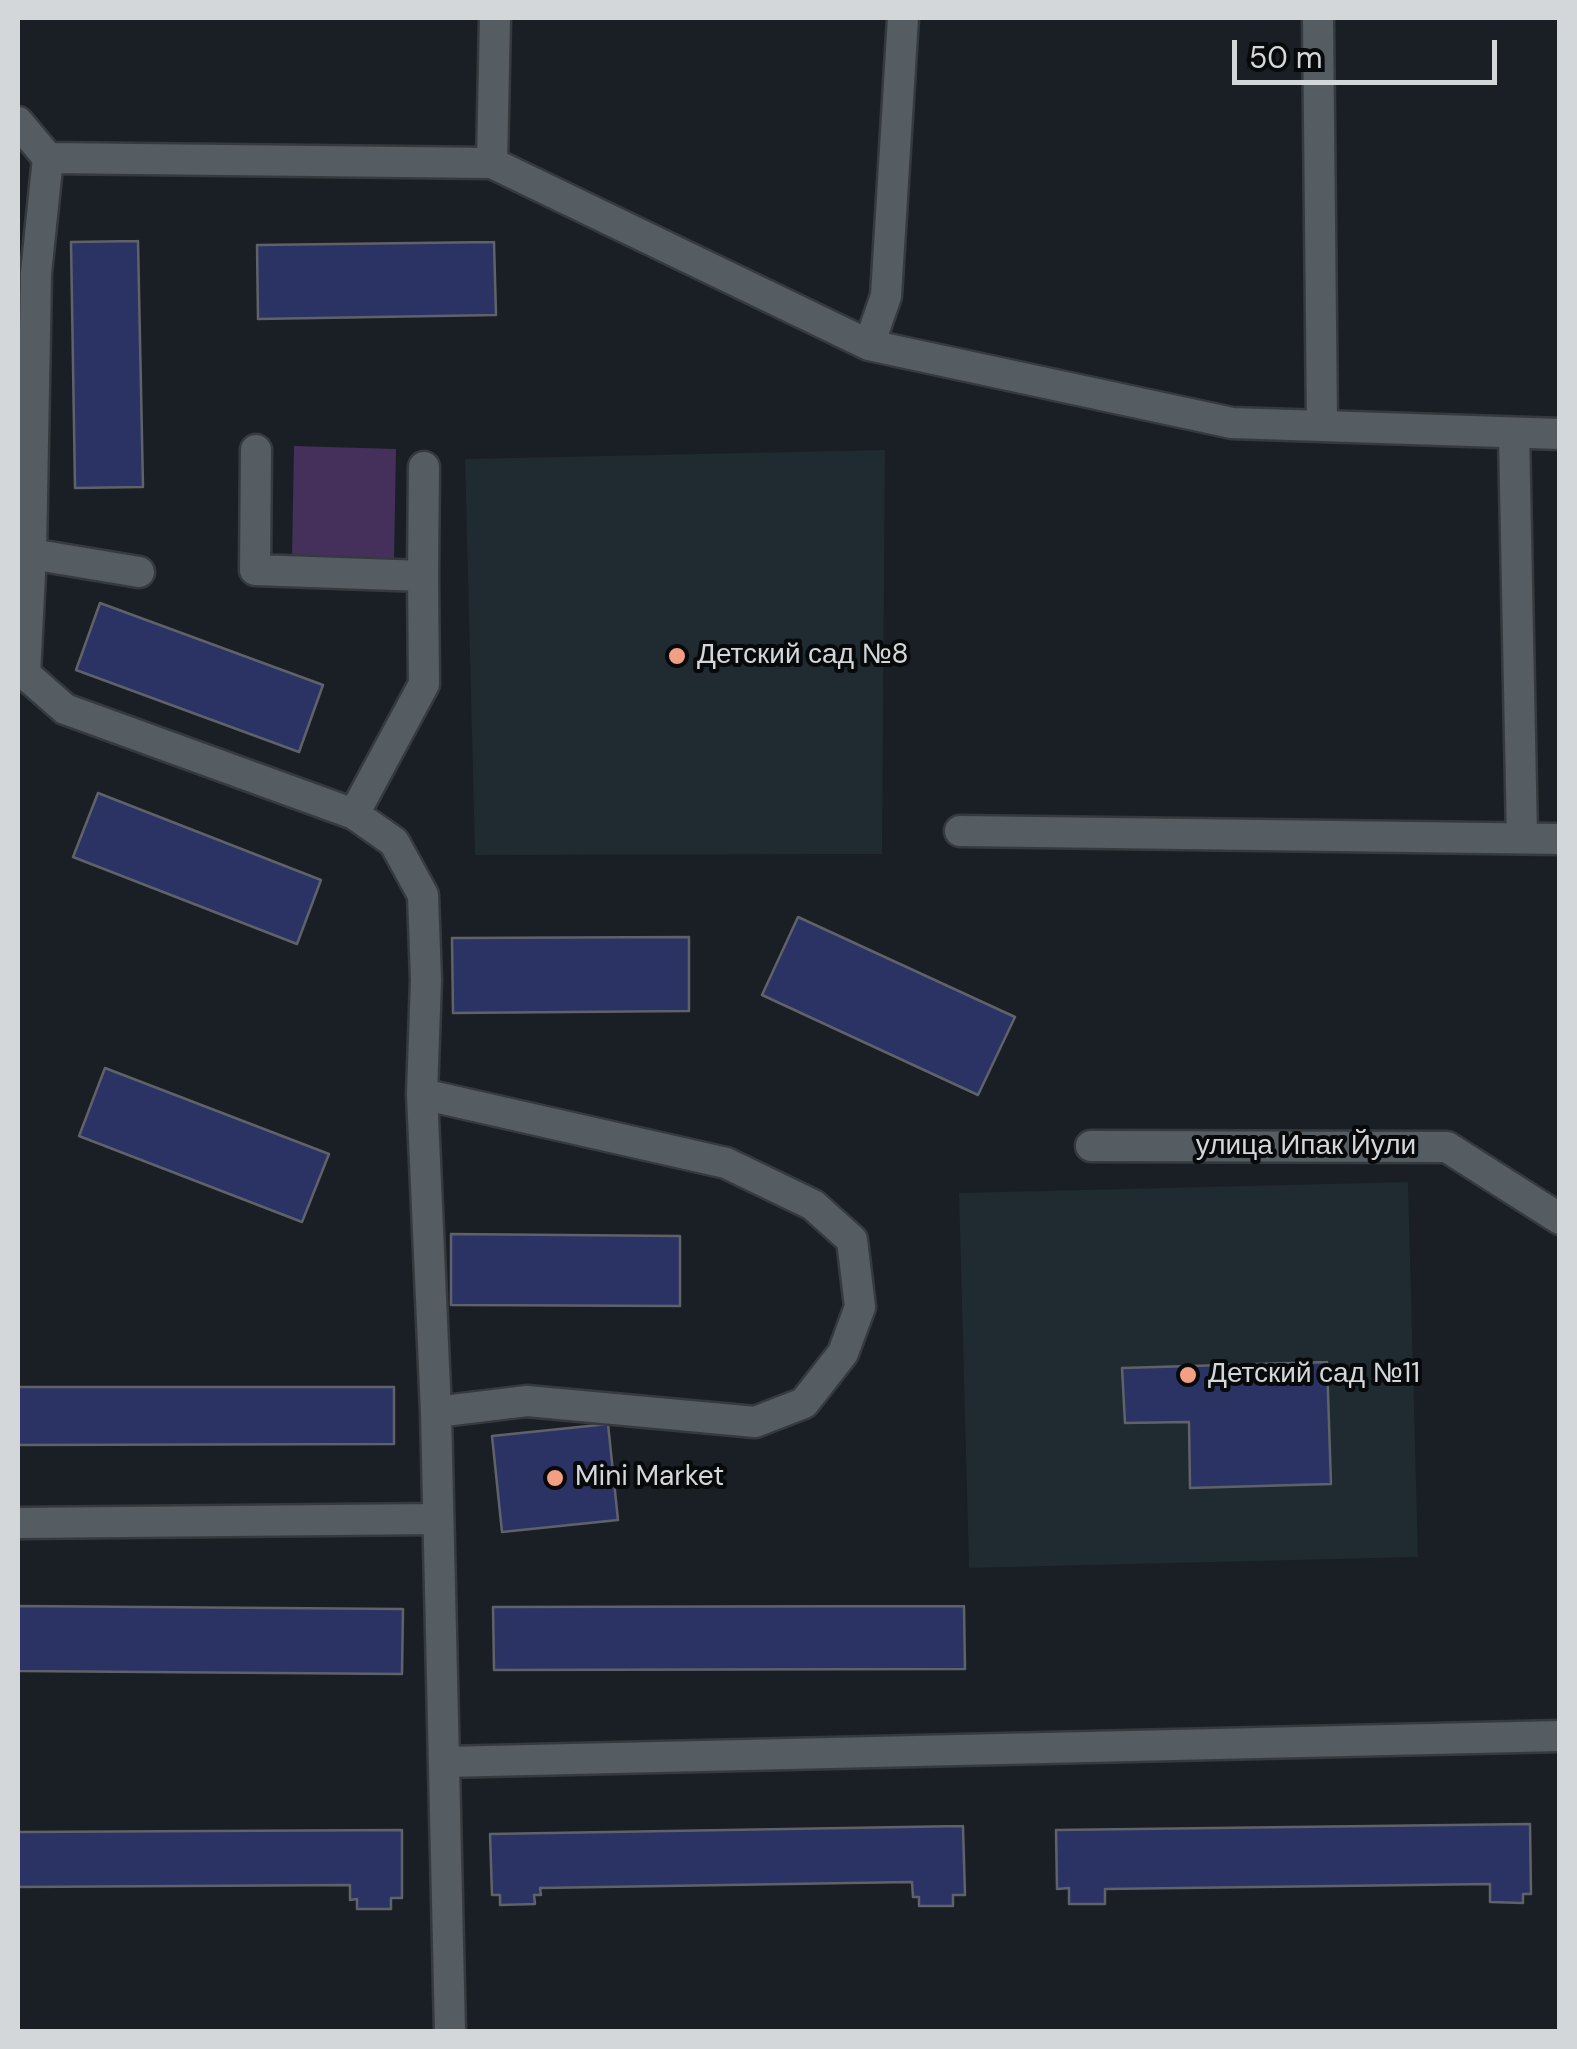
<!DOCTYPE html>
<meta charset="utf-8">
<style>
body{margin:0}
#map{position:relative;width:1577px;height:2049px;overflow:hidden;background:#191f24;font-family:"DM Sans",sans-serif}
canvas{display:block}
.frame{position:absolute;inset:0;border:20px solid #d3d7da;pointer-events:none}
.scale{position:absolute;left:1232px;top:40px;width:265px;height:45px;box-sizing:border-box;border:5px solid #d3d7da;border-top:0;padding-left:12px;font-size:30px;line-height:35px;white-space:nowrap;color:#d3d7da;-webkit-text-stroke:8px #07090b;paint-order:stroke}
</style>
<div id="map">
<canvas width="1577" height="2049"></canvas>
<div class="frame"></div>
<div class="scale">50 m</div>
</div>
<script>
const g = document.querySelector('canvas').getContext('2d');
g.lineJoin = 'round';
function paint(path, color) {
  g.fillStyle = color;
  g.fill(path, 'evenodd');
}
function poly(rows) {
  const path = new Path2D();
  for (const r of rows) {
    path.moveTo(r[0], r[1]);
    for (let i = 2; i < r.length; i += 2) path.lineTo(r[i], r[i + 1]);
  }
  return path;
}
function stroke(path, color, width, dash) {
  g.strokeStyle = color;
  g.lineWidth = width;
  g.lineCap = dash ? 'butt' : 'round';
  g.setLineDash(dash || []);
  g.stroke(path);
}
function write(font, color, halo, rows, align = 'center') {
  g.font = font + ' "DM Sans",sans-serif';
  g.lineWidth = 8;
  g.setLineDash([]);
  g.textBaseline = 'middle';
  g.strokeStyle = halo;
  g.fillStyle = color;
  for (const [text, x, y, turn = 0] of rows) {
    g.save();
    g.translate(x, y);
    g.rotate((+turn || 0) * Math.PI / 180);
    g.textAlign = isNaN(turn) ? turn : align;
    if (halo) g.strokeText(text, 0, 0);
    g.fillText(text, 0, 0);
    g.restore();
  }
}
const built = poly([
 [885,450,882,854,475,855,465,459],
 [1408,1182,1418,1557,969,1568,959,1193]
]);
const green = poly([
 [294,446,396,449,394,559,292,557]
]);
const building = poly([
 [138,241,143,487,75,488,71,242,138,241],
 [494,242,496,315,258,319,257,245,494,242],
 [100,603,323,685,299,752,76,670,100,603],
 [98,793,321,880,297,944,73,857,98,793],
 [798,917,1015,1017,978,1095,762,995,798,917],
 [689,937,689,1011,453,1013,452,938,689,937],
 [105,1068,329,1154,302,1222,79,1136,105,1068],
 [451,1234,680,1236,680,1306,451,1305,451,1234],
 [1327,1362,1331,1484,1190,1488,1189,1422,1125,1423,1122,1368,1327,1362],
 [18,1387,394,1387,394,1444,18,1445,18,1387],
 [608,1424,618,1520,502,1532,492,1436,608,1424],
 [18,1606,403,1609,402,1674,18,1671,18,1606],
 [964,1606,965,1669,494,1670,493,1607,964,1606],
 [1530,1824,1531,1894,1523,1894,1523,1903,1490,1902,1490,1884,1105,1889,1105,1904,1069,1904,1069,1888,1057,1889,1056,1830,1530,1824],
 [963,1826,965,1895,953,1895,953,1906,919,1906,919,1897,913,1897,912,1882,540,1888,541,1895,534,1895,535,1904,500,1905,500,1895,492,1895,490,1834,963,1826],
 [402,1830,402,1898,391,1898,391,1909,357,1909,357,1899,350,1900,350,1885,18,1887,18,1832,402,1830]
]);
const minor = poly([
 [1318,18,1322,426],
 [18,122,48,158,36,273,31,554,25,674,65,709,354,814,394,842,423,895,426,980,422,1094,436,1412,450,2032],
 [48,158,492,163,869,345,1232,423,1560,434],
 [492,163,495,18],
 [869,345,886,296,903,18],
 [1514,434,1522,838],
 [256,450,255,570,423,576,424,684,354,814],
 [31,554,139,572],
 [423,576,424,467],
 [960,831,1560,839],
 [422,1094,726,1163,813,1205,852,1240,860,1307,843,1353,804,1403,755,1422,527,1401,436,1412],
 [1091,1146,1447,1147,1560,1219],
 [18,1523,438,1519],
 [444,1762,1560,1736]
]);
const markers = [
 [677,656,10,"#f39f83"],
 [1188,1375,10,"#f39f83"],
 [555,1478,10,"#f39f83"]
];
const poiNames = [
 ["Детский сад №8",697,656],
 ["Детский сад №11",1208,1375],
 ["Mini Market",575,1478]
];
const streetNames = [
 ["улица Ипак Йули",1306,1147]
];
paint(built, '#1f2a31');
paint(green, '#45305c');
paint(building, '#2b3364');
stroke(building, '#60626a', 2.5);
stroke(minor, '#363a3e', 35);
stroke(minor, '#555c62', 30);
for (const [x, y, r, color] of markers) {
  const dot = new Path2D();
  dot.arc(x, y, r, 0, 2 * Math.PI);
  g.fillStyle = color;
  g.fill(dot);
  stroke(dot, '#07090b', 4);
}
write('28px', '#d3d7da', '#07090b', poiNames, 'left');
write('28px', '#d3d7da', '#07090b', streetNames);
</script>
